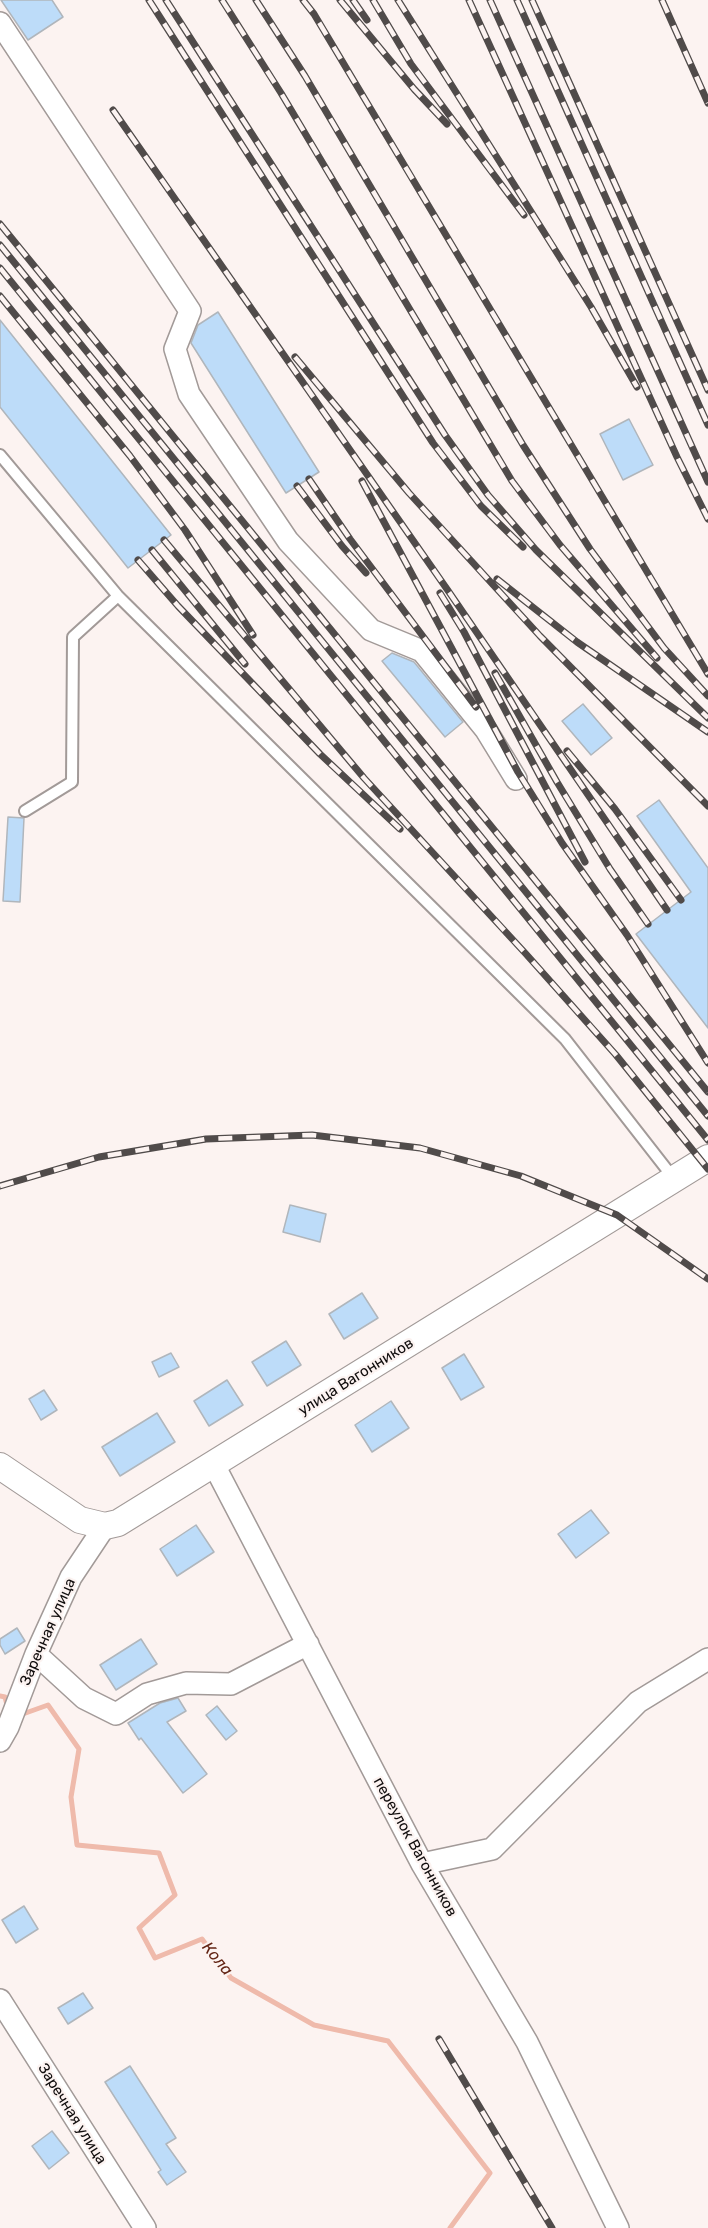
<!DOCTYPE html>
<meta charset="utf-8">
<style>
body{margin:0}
canvas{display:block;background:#fcf3f1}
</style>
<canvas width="708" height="2228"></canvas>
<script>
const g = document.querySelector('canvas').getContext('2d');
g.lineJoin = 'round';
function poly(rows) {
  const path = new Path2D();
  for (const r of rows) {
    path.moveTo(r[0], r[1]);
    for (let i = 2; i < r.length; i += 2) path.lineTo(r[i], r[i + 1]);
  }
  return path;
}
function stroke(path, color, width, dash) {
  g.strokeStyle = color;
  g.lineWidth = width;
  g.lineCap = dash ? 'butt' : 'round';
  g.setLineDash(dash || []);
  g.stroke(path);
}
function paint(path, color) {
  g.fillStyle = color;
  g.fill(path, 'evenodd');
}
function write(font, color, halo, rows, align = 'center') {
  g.font = font + ' Rubik,sans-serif';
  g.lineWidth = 4.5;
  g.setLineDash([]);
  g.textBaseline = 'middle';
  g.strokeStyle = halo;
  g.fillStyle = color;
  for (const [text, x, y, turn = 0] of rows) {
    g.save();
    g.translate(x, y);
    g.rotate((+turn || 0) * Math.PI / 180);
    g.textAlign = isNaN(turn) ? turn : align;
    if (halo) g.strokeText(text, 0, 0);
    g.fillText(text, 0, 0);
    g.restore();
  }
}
const stream = poly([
 [0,1696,5,1697,8,1709],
 [20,1715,48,1705,79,1749,71,1797,77,1845,159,1853,175,1895,139,1928,155,1958,202,1939,231,1978,314,2025,388,2041,490,2173,450,2228]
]);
const building = poly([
 [1,0,52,0,63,17,28,40,1,0],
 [218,312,319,472,286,493,191,343,198,325,218,312],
 [0,320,171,535,128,568,0,407,0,320],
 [629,419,653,465,623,480,600,434,629,419],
 [392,653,414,662,463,722,445,737,382,661,392,653],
 [583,704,612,738,591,755,562,721,583,704],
 [659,800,708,868,708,1028,636,934,691,892,637,816,659,800],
 [8,817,24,818,20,902,3,901,8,817],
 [290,1205,326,1214,320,1242,283,1232,290,1205],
 [362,1293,378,1318,344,1339,329,1314,362,1293],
 [286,1341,301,1365,267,1386,252,1362,286,1341],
 [171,1353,179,1367,159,1377,152,1362,171,1353],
 [464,1354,484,1387,461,1400,442,1368,464,1354],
 [227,1380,243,1405,209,1426,194,1401,227,1380],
 [44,1390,57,1410,41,1420,29,1399,44,1390],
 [391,1401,409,1428,372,1452,355,1425,391,1401],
 [157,1413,175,1442,120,1476,102,1447,157,1413],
 [591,1510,609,1533,576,1558,558,1534,591,1510],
 [196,1525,214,1552,177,1576,160,1549,196,1525],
 [17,1628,25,1641,5,1654,0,1645,0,1639,17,1628],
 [141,1639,157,1664,116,1690,100,1665,141,1639],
 [178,1698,186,1711,167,1722,207,1774,183,1793,141,1738,139,1740,128,1723,160,1703,178,1698],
 [217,1706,237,1731,226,1740,206,1715,217,1706],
 [24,1906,38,1929,16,1943,2,1920,24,1906],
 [83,1993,93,2008,68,2024,58,2008,83,1993],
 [130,2066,176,2138,166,2144,186,2172,167,2185,158,2172,161,2170,105,2082,130,2066],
 [52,2131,69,2153,49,2169,32,2146,52,2131]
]);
const service = poly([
 [0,455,118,596,565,1039,675,1180],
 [25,811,72,782,73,637,118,596]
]);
const minor = poly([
 [0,23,190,311,175,349,189,394,288,541,371,630,422,651,486,730,516,779],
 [214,1465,422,1864,527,2042,618,2228],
 [36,1654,84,1698,116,1714,147,1694,186,1683,231,1684,308,1644],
 [0,1741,8,1727,36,1654,71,1577,105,1526],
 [422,1864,492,1849,638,1702,708,1659],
 [0,2000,145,2228]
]);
const tertiary = poly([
 [0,1466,80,1520,105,1526,118,1523,708,1158]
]);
const rail = poly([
 [149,0,433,443,481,506,523,547],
 [166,0,445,435,488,495,536,550,708,718],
 [222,0,281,93,512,481,560,545,657,658],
 [256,0,305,76,523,445,590,549,664,648,708,696],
 [303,0,314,14,708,674],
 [340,0,414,89,447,124],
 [353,0,367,20],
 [373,0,411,64,524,215],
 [398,0,591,307,637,387],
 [469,0,677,457,708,519],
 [490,0,708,482],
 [517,0,708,425],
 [532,0,708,390],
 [662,0,708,103],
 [113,110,449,592,667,910],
 [0,224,708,1092],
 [0,245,708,1116],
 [0,268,708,1140],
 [0,296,130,456,185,530,253,635],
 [295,357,409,493,540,636,708,806],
 [309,479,350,539,476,707],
 [362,481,518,772,562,843,627,935,708,1063],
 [297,486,342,546,366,573],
 [164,540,364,778,526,954,616,1055,708,1169],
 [152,550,245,664],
 [138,560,178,606,320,754,400,829],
 [497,579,577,642,708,732],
 [440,593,464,632,585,862],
 [495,673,557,782,610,869,648,924],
 [567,751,615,809,681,900],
 [0,1186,99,1157,206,1139,312,1135,420,1148,521,1176,617,1215,708,1279],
 [439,2039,552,2228]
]);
const streetNames = [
 ["улица Вагонников",356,1377,-32],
 ["Заречная улица",48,1632,-66],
 ["переулок Вагонников",415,1847,61],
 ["Заречная улица",72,2114,58]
];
const waterNames = [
 ["Кола",217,1959,50]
];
stroke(stream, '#efbaab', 5);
paint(building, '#bddcf9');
stroke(building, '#b0b6bc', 1.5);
stroke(service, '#a29a98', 14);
stroke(minor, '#a29a98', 24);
stroke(tertiary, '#a29a98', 28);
stroke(service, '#fff', 10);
stroke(minor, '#fff', 21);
stroke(tertiary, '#fff', 26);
stroke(rail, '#504b4a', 7);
stroke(rail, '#fcf3f1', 4.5, [14]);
write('15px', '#100d0d', '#fcf3f1', streetNames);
write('italic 16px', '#622313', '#fcf3f1', waterNames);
</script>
